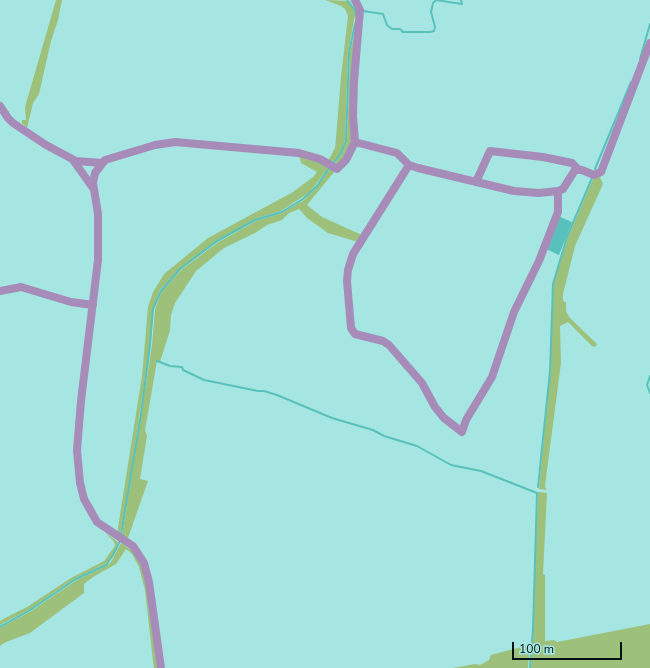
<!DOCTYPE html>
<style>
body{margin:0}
#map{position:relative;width:650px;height:668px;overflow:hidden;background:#a5e6e2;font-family:"Nunito Sans",sans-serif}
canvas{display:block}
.scale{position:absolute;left:512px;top:642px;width:110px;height:18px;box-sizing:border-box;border:2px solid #001211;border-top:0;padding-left:5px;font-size:12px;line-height:14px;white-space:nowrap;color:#001211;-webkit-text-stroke:3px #a5e6e2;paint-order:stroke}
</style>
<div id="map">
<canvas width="650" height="668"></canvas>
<div class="scale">100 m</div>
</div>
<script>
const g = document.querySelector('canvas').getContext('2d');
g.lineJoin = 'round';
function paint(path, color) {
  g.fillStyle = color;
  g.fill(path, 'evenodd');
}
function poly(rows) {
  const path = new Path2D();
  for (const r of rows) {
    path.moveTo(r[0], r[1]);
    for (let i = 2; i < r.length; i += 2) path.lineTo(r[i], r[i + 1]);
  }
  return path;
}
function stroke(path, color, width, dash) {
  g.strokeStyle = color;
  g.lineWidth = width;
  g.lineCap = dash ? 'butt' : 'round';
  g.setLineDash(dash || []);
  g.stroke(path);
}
const green = poly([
 [56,0,62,0,58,20,51,41,39,94,33,103,27,128,22,123,22,120,26,120,25,107],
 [325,0,349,1,354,10,355,15,348,53,345,140,341,153,332,164,328,161,335,148,336,138,341,77,348,16,345,9,341,6],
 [350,0,353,0,359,10,352,81,352,116,354,142,345,159,337,167,334,165,342,153,347,141,350,53,357,23,356,9],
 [299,155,330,166,310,192,281,211,255,219,216,241,180,269,160,290,153,308,150,345,127,498,120,534,117,534,142,376,148,307,153,292,164,274,208,238,293,192,313,177,317,172,301,163],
 [330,169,335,171,307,205,322,217,362,235,358,242,328,233,307,218,299,209,289,213,282,220,267,225,255,233,224,248,196,271,175,303,171,315,170,330,160,362,157,361,145,430,147,436,140,479,148,481,128,538,122,536,152,345,155,309,162,291,181,270,217,243,256,221,282,213,304,200,317,187],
 [600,177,603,184,575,246,563,294,563,301,566,302,566,311,570,318,597,344,595,347,592,346,568,322,560,326,561,363,547,470,545,487,547,490,539,489,550,371,553,284,568,237,593,179],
 [538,492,547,493,543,574,545,575,545,641,554,640,557,642,650,624,650,668,531,668],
 [106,533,118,542,113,555,105,564,76,578,30,609,0,625,0,621,7,617,27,607,71,578,104,561,115,546,114,542],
 [121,543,133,551,145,572,158,668,154,668,153,661,145,590,139,567,132,554,126,549,116,564,93,577,84,584,84,593,30,633,6,642,0,646,0,628,31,611,77,580,106,566,111,562],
 [525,646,530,649,528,668,453,668,475,664,480,665,489,660,491,655]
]);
const water = poly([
 [558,216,572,222,559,255,546,249]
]);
const stream = poly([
 [347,0,355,10,356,16],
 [363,11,383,14,387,25,392,29,400,29,403,32,430,32,434,31,435,27,431,12,433,3,436,0,462,4,461,0],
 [640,59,650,24],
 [333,164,341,153,346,141,349,53,355,24],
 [595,169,631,82],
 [157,361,170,366,182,367,183,370,204,380,258,391,264,391,277,395,332,418,373,430,384,436,417,446,451,465,481,471,537,493,533,629,530,668],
 [650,376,647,385,650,393],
 [538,487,550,371,553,284,567,237,592,178],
 [121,535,141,414,150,345,153,309,161,291,180,269,217,241,255,220,282,212,303,199,317,186,330,167],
 [0,627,30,610,76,579,106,565,113,555,120,541]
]);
const street = poly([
 [0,106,8,118,13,123,46,145,76,161,102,163],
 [355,142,397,153,409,165,418,168,514,191,539,193,558,191,563,189,575,170,582,170,594,175,601,172,650,43],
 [73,160,93,188],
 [409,165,353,254,348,270,347,281,351,328,355,334,383,341,389,345,422,383,435,407,444,418,462,432,466,420,492,377,514,312,539,261,558,212,558,191],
 [476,182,490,151,543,157,572,163,578,169],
 [0,291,21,287,71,302,93,305],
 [161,668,149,582,144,563,133,546,97,522,84,499,80,483,77,450,81,401,98,260,98,214,93,183,95,173,105,160,155,145,175,142,299,153,320,159,337,169,346,160,355,142,353,116,354,81,360,10,355,0]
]);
paint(green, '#9dc17a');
paint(water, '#59c1bc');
stroke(stream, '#59c1bc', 2);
stroke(street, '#a78cba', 8);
</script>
